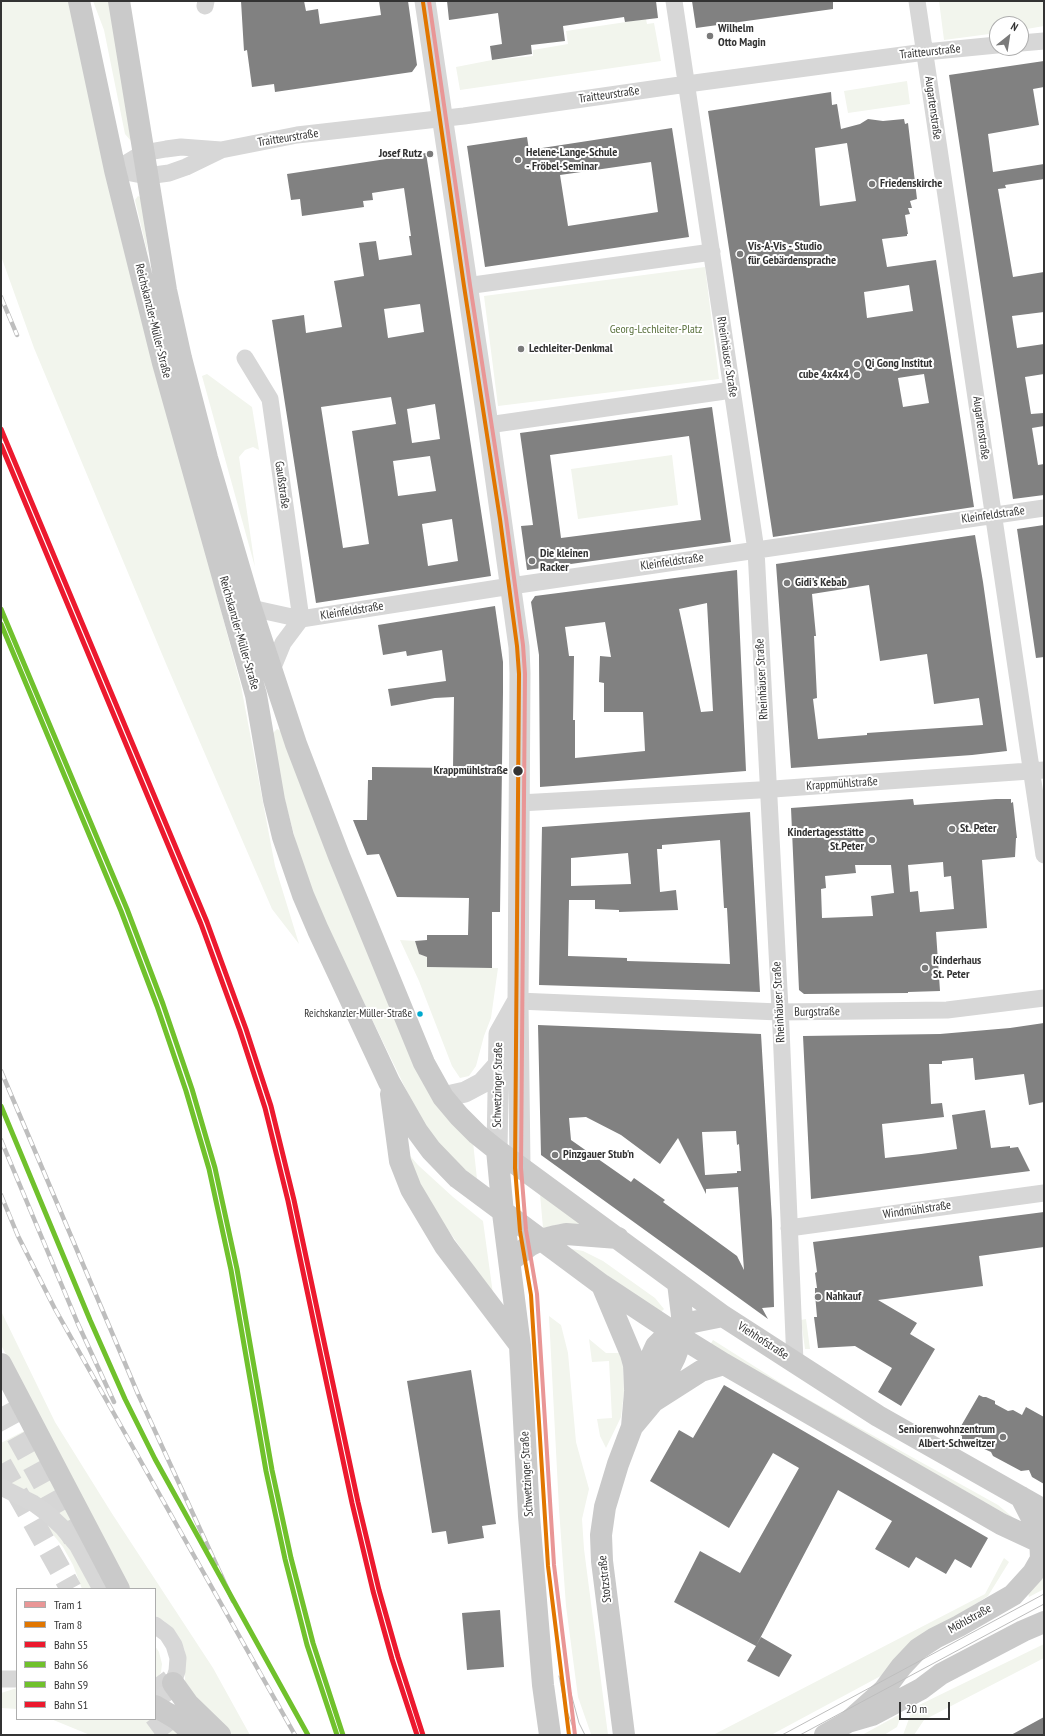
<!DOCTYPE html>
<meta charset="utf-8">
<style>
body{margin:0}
#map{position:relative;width:1045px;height:1736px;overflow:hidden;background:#fff;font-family:"PT Sans Narrow",sans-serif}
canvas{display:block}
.frame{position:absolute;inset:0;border:2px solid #333;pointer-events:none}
.legend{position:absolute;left:16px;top:1588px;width:140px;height:132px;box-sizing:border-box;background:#fff;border:1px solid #adadad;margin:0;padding:5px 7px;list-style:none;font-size:12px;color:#333}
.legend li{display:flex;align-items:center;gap:8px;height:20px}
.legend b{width:20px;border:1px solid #adadad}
.north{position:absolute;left:989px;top:16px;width:40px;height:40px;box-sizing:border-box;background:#fff;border:1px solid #adadad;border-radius:50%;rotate:30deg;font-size:11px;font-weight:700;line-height:16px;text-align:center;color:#333}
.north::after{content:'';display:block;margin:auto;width:14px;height:18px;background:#7a7a7a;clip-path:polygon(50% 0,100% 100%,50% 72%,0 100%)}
.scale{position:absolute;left:899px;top:1702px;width:51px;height:18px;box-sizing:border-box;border:2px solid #333;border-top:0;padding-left:5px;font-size:12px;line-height:14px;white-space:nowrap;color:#333;-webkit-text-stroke:3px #fff;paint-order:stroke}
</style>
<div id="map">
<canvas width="1045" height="1736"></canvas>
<div class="frame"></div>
<ul class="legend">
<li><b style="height:5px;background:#e99696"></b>Tram 1</li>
<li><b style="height:5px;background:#e17600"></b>Tram 8</li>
<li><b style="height:5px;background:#ec192e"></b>Bahn S5</li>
<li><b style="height:5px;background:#70c12c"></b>Bahn S6</li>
<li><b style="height:5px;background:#70c12c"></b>Bahn S9</li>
<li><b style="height:5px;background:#ec192e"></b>Bahn S1</li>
</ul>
<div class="north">N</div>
<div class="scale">20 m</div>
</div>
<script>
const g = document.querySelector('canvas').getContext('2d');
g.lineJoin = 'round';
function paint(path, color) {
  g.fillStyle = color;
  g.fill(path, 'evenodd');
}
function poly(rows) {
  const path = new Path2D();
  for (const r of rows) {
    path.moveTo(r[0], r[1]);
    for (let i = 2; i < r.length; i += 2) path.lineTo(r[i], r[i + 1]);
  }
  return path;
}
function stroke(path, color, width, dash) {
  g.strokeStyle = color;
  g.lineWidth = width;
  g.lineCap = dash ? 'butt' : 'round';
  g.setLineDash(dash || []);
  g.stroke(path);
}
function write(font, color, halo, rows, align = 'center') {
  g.font = font + ' "PT Sans Narrow",sans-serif';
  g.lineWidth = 4;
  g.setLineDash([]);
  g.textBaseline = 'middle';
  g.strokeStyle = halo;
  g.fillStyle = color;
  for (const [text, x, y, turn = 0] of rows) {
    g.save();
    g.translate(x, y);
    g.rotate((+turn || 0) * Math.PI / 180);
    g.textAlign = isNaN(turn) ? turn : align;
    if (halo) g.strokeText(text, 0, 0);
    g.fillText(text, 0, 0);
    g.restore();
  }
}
const green = poly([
 [1,1,70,1,135,287,241,686,275,866,299,944,272,909,167,666,34,348,1,256],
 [93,1,109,1,131,141,125,134,104,30],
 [939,1,1044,1,1044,26,1021,30,1021,24,997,24,997,33,944,40],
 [646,19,647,24,654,23,661,61,460,90,456,67,492,60,533,56,533,50,568,44,566,31],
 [907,81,910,104,848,113,844,91],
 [138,196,142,198,148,255,135,200],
 [705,267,719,379,498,406,484,296],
 [207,374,252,407,259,450,253,447,245,450,239,457,255,567,202,376],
 [672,455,678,505,578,519,571,469],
 [277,729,281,731,473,1142,477,1179,460,1166,432,1136,415,1108,320,912,301,861,284,797,273,733],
 [400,940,415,941,419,954,427,957,427,967,498,968,491,1018,484,1036,476,1066,469,1076,460,1078,452,1066,419,981],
 [405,1150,418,1165,453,1197,483,1221,493,1294,439,1217,417,1179],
 [540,1194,580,1223,578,1225,560,1224,543,1228],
 [572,1249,583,1251,603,1261,655,1298,664,1309,660,1313,569,1250],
 [1,1311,55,1422,111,1512,213,1668,250,1735,228,1735,185,1687,185,1651,180,1640,171,1628,164,1621,155,1616,155,1589,127,1589,1,1345],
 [549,1316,561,1325,568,1353,576,1442,589,1489,582,1519,584,1549,608,1735,592,1735,591,1734,578,1697,566,1606,559,1509],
 [806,1319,810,1349,805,1349,801,1320],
 [589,1339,606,1353,620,1353,623,1367,624,1392,621,1417,606,1448,600,1436,597,1419,612,1418,609,1361,592,1362],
 [713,1340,795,1392,998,1505,1016,1520,710,1345],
 [26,1430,78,1528,74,1530,1,1482,1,1443],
 [38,1516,70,1546,93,1589,82,1589,73,1565,63,1547],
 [1004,1558,1009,1562,988,1596,917,1641,890,1671,771,1735,713,1735,985,1594],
 [1044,1572,1044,1589,1029,1597,1028,1593],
 [1044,1644,1044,1658,924,1720,914,1735,903,1735,913,1708],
 [155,1646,159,1652,162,1664,161,1672,155,1683],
 [17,1688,17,1709,1,1708,1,1693],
 [902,1713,897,1727,884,1735,862,1735],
 [155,1716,184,1735,90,1735,51,1719,155,1719]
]);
const building = poly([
 [241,1,304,1,306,11,318,9,320,24,381,15,379,1,408,1,417,65,412,72,275,92,274,84,252,87,247,50,244,51],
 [447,1,656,1,658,18,625,22,624,17,563,26,565,41,531,45,532,54,492,60,490,46,502,44,498,13,449,20],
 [692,1,833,1,833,9,696,28],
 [1044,61,1044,87,1033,89,1039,125,988,134,993,172,1044,164,1044,179,1005,185,1006,188,998,189,1013,277,1044,272,1044,312,1012,316,1017,348,1044,344,1044,374,1025,377,1031,414,1044,413,1044,426,1032,428,1038,465,1044,464,1044,495,1013,499,949,75],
 [831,92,832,105,837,104,841,129,860,124,868,119,883,121,904,119,905,124,908,123,917,199,910,201,912,208,908,208,910,214,905,215,908,234,907,234,907,236,882,239,887,267,936,260,974,507,773,537,708,111],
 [847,143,856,201,820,206,815,148],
 [909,285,913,311,867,318,864,292],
 [924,374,929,403,903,407,898,378],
 [672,128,689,237,485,267,467,146,527,137,529,150],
 [651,162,658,212,568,226,560,175],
 [426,153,491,576,316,603,272,320,304,315,306,333,342,327,334,281,364,276,359,243,376,241,379,260,412,255,409,236,411,236,404,188,372,193,373,200,363,201,364,207,302,216,300,199,291,200,287,174],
 [420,304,424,332,388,338,384,309],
 [391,397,396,424,352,431,369,544,343,548,321,407],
 [435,404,440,439,412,443,407,409],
 [430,456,436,491,398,496,393,461],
 [452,519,458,561,428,566,422,524],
 [712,407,731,542,527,570,521,526,533,525,520,433],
 [689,436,701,520,561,538,550,455],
 [1044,525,1044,657,1036,658,1017,529],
 [975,535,983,582,1007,751,972,755,791,768,776,564],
 [869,585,880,661,927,654,934,704,979,698,983,725,867,733,867,735,818,739,813,699,817,698,814,636,816,636,812,594],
 [737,570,746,771,540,787,539,655,531,602,535,596],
 [707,603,713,711,701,712,679,609],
 [605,622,611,657,600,656,599,682,604,683,604,712,643,712,645,751,575,758,575,720,573,720,574,656,569,656,565,627],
 [495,606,503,662,503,692,500,912,492,912,492,968,427,967,427,957,419,954,415,941,427,940,427,935,468,935,469,898,397,897,379,854,367,855,353,820,367,820,368,780,372,780,372,767,453,768,454,697,435,698,391,706,388,689,446,681,442,650,407,656,406,651,383,655,378,625],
 [913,799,914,805,996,799,1011,799,1011,803,1013,802,1017,838,1016,838,1015,857,982,860,987,928,936,932,940,991,908,992,908,993,804,994,799,990,791,808],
 [943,862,944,877,951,876,954,909,920,912,918,891,910,892,908,865],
 [855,865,891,865,894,893,871,896,873,916,822,918,821,889,826,888,825,876,856,873],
 [750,812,760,992,539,985,542,827],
 [720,840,724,908,727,908,730,964,627,961,627,958,568,956,569,900,595,900,595,909,619,910,619,912,678,910,676,890,660,892,657,849,662,849,662,845],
 [628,853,631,884,571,886,571,858],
 [1044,1023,1044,1102,1029,1105,1024,1074,975,1080,973,1058,942,1061,942,1064,929,1064,931,1104,942,1103,944,1117,882,1124,885,1158,921,1154,957,1149,952,1115,985,1110,991,1148,1010,1146,1010,1148,1018,1147,1030,1171,811,1199,803,1036,940,1034,1010,1028],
 [538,1025,761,1034,772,1221,774,1307,762,1308,768,1319,541,1155],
 [586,1117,621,1135,660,1164,678,1138,706,1194,706,1189,738,1187,744,1270,737,1256,663,1202,665,1200,634,1178,631,1182,571,1140,569,1118],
 [736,1131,737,1145,739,1144,741,1171,737,1171,737,1173,705,1175,702,1132],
 [1044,1212,1044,1247,979,1256,983,1286,878,1300,917,1323,910,1334,935,1349,901,1406,878,1392,892,1368,855,1346,818,1348,814,1317,817,1317,815,1294,815,1288,817,1288,815,1273,817,1272,813,1242],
 [471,1370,496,1524,482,1526,484,1538,448,1544,446,1531,432,1533,407,1381],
 [724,1385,988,1538,971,1568,955,1559,946,1574,916,1557,909,1568,875,1549,892,1521,838,1490,756,1646,761,1637,792,1655,779,1677,747,1661,756,1646,674,1602,700,1551,740,1573,799,1468,773,1453,729,1528,650,1481,679,1430,693,1438],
 [979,1395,983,1397,986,1397,995,1401,995,1404,1008,1411,1013,1410,1022,1415,1026,1407,1044,1417,1044,1484,1032,1477,1029,1470,1021,1471,993,1456,991,1452,962,1439,962,1436,957,1433],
 [500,1610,504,1667,467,1670,462,1613],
 [1044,1717,1044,1735,1011,1735]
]);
const primaryTunnel = poly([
 [1,1407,74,1539],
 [1,1464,71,1589],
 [155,1678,179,1710],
 [155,1716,169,1735]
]);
const minor = poly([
 [674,1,756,550,781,1028,795,1362],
 [917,1,1044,855],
 [205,6,206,1],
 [1021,43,1044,41],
 [115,170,143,153,166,149,181,147,221,150,297,135,464,116,687,84,925,52,997,45],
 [115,170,147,176,169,173,186,167,221,150],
 [466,286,712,252],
 [245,358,270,399,301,619],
 [488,425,732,390],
 [251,608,301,619,511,586,1044,508],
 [271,672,283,643,301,619],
 [519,803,759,790,1044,770],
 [518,1001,779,1012,947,1010,1044,998],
 [789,1228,1044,1193],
 [1,1487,33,1503,48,1514,63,1528,77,1545,101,1589],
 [155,1625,167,1634,174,1645,178,1658,177,1671,173,1683,168,1692,155,1702],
 [1,1679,17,1679]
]);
const tertiary = poly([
 [425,1,488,425,519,647,520,673,518,1001,520,1167],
 [443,1097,465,1092,482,1083,498,1065],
 [497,1150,499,1034,517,1002]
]);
const primary = poly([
 [79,1,115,170,163,363,256,695,274,800,283,837,303,895,318,930,389,1082,417,1131,431,1150,458,1178,602,1285,682,1338,724,1364,1001,1524,1044,1544],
 [119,1,166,290,181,358,207,458,251,608,296,744,339,856,424,1063,443,1097,459,1116,477,1134,497,1150,723,1316,878,1416,1044,1510],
 [391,1094,400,1161,411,1189,445,1246,520,1345],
 [497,1150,503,1213,520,1346,529,1516,543,1685,550,1735],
 [510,1261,529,1246,541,1240,556,1236,566,1234,618,1238],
 [602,1285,631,1354,634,1365,635,1389],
 [1,1364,119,1589],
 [654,1401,701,1371,724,1364],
 [632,1427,652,1403,675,1357,682,1338,683,1324,678,1283],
 [173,1683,188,1704,220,1735],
 [155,1706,177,1719,195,1735],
 [848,1722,884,1690,901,1667,918,1649,935,1638,959,1626,1013,1595,1033,1573,1041,1559,1040,1534,1021,1497],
 [624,1735,602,1561,601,1535,605,1507,618,1464,632,1427,635,1392,656,1346,671,1331,683,1324,723,1316],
 [825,1735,848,1722,872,1715,921,1689,941,1674,1023,1631,1044,1622]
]);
const tram = poly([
 [559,1676,565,1706,576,1735],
 [569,1686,579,1723,585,1735],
 [782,1735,1044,1594],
 [800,1735,1044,1604]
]);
const rail = poly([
 [1,297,17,335],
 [1,1071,138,1394,233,1601],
 [1,1140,78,1324,114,1402],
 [1,1195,18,1236,55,1309,295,1735]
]);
const rail1 = poly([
 [1,429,207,922,246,1029,271,1106,294,1200,358,1502,379,1590,398,1657,423,1735]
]);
const rail2 = poly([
 [1,609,127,909,163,1004,192,1089,215,1168,237,1269,272,1470,291,1558,313,1643,343,1735],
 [1,1106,90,1320,125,1399,155,1459,308,1735]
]);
const rail3 = poly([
 [1,624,121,911,157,1006,186,1091,209,1169,231,1270,266,1471,285,1559,307,1645,337,1735]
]);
const rail4 = poly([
 [1,445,201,924,240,1031,265,1108,288,1201,352,1503,373,1591,392,1659,417,1735]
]);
const tram1 = poly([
 [429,1,470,285,506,518,523,645,525,674,521,1168,526,1230,537,1294,554,1565,575,1735]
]);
const tram2 = poly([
 [423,2,464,286,500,519,517,646,519,674,515,1168,520,1231,531,1295,548,1566,569,1735]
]);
const markers = [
 [710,36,4,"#7a7a7a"],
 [430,154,4,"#7a7a7a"],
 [518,160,4,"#7a7a7a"],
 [872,184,4,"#7a7a7a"],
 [740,254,4,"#7a7a7a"],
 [521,349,4,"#7a7a7a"],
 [857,364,4,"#7a7a7a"],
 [857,375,4,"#7a7a7a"],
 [532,561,4,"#7a7a7a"],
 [787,583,4,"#7a7a7a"],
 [518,771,5.5,"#333"],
 [952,829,4,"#7a7a7a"],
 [872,840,4,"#7a7a7a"],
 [925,968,4,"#7a7a7a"],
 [420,1014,3.5,"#00a9ce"],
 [555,1155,4,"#7a7a7a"],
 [818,1297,4,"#7a7a7a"],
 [1003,1437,4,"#7a7a7a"]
];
const busNames = [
 ["Reichskanzler-Müller-Straße",412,1014]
];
const poiNames = [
 ["Wilhelm",718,29],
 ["Otto Magin",718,43],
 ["Helene-Lange-Schule",526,153],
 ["- Fröbel-Seminar",526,167],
 ["Josef Rutz",422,154,"right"],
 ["Friedenskirche",880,184],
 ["Vis-A-Vis - Studio",748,247],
 ["für Gebärdensprache",748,261],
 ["Lechleiter-Denkmal",529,349],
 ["Qi Gong Institut",865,364],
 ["cube 4x4x4",849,375,"right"],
 ["Die kleinen",540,554],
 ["Racker",540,568],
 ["Gidi's Kebab",795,583],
 ["St. Peter",960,829],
 ["Kindertagesstätte",864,833,"right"],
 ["St.Peter",864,847,"right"],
 ["Kinderhaus",933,961],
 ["St. Peter",933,975],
 ["Pinzgauer Stub'n",563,1155],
 ["Nahkauf",826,1297],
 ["Seniorenwohnzentrum",995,1430,"right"],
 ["Albert-Schweitzer",995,1444,"right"]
];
const streetNames = [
 ["Traitteurstraße",930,52,-6],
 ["Traitteurstraße",609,95,-8],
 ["Augartenstraße",933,108,82],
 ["Traitteurstraße",288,138,-9],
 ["Reichskanzler-Müller-Straße",153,321,76],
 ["Rheinhäuser Straße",727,357,81],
 ["Augartenstraße",981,428,82],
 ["Gaußstraße",282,485,82],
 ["Kleinfeldstraße",993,515,-8],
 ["Kleinfeldstraße",672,562,-8],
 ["Kleinfeldstraße",352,611,-9],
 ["Reichskanzler-Müller-Straße",239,633,74],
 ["Rheinhäuser Straße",762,679,-93],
 ["Krappmühlstraße",842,784,-4],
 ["Rheinhäuser Straße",779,1002,-93],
 ["Burgstraße",817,1012,-1],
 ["Schwetzinger Straße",498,1085,-89],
 ["Windmühlstraße",917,1210,-8],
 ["Viehhofstraße",763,1341,33],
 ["Schwetzinger Straße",527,1474,-93],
 ["Stotzstraße",605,1579,-96],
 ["Möhlstraße",970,1619,-29]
];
const parkNames = [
 ["Georg-Lechleiter-Platz",656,330]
];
const stopNames = [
 ["Krappmühlstraße",508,771]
];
paint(green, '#f2f5ed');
paint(building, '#818181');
stroke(primaryTunnel, '#d6d6d6', 22, [22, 11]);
stroke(minor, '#d7d7d7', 17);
stroke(tertiary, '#d7d7d7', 21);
stroke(primary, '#cacaca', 22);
stroke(tram, '#bebebe', 1);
stroke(rail, '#bebebe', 4.5);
stroke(rail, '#fff', 3, [9]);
stroke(rail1, '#ec192e', 5);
stroke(rail2, '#70c12c', 5);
stroke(rail3, '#70c12c', 5);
stroke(rail4, '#ec192e', 5);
stroke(tram1, '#e99696', 4);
stroke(tram2, '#e17600', 4);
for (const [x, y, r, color] of markers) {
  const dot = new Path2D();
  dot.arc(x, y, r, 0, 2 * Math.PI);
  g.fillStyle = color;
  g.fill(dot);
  stroke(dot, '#fff', 1.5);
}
write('11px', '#333', '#fff', busNames, 'right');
write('bold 12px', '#333', '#fff', poiNames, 'left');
write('12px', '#333', '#fff', streetNames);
write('12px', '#5a713d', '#fff', parkNames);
write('bold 12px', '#333', '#fff', stopNames, 'right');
</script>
